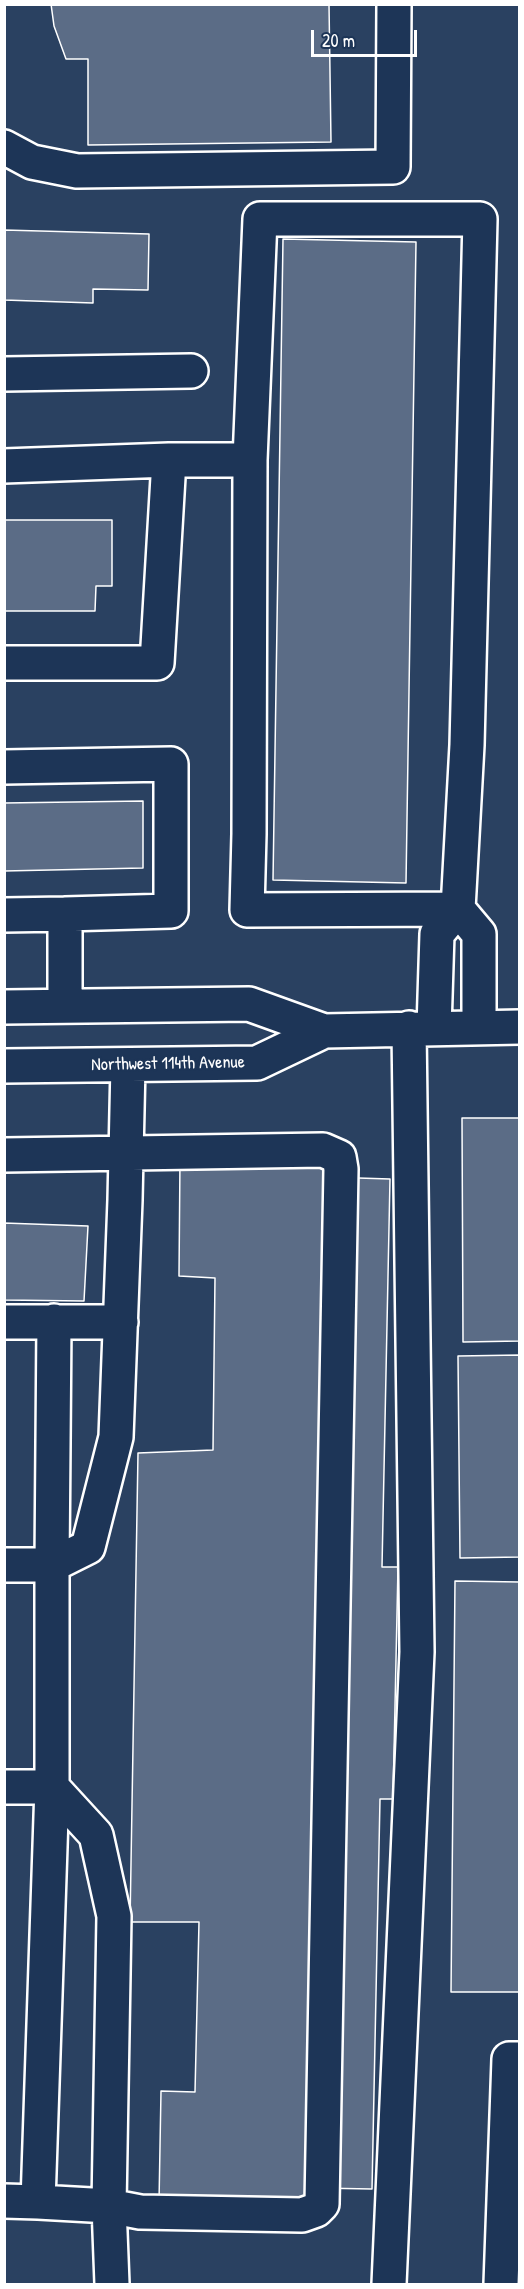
<!DOCTYPE html>
<style>
body{margin:0}
#map{position:relative;width:524px;height:2289px;overflow:hidden;background:#2a4161;font-family:"Patrick Hand",sans-serif}
canvas{display:block}
.frame{position:absolute;inset:0;border:6px solid #fff;pointer-events:none}
.scale{position:absolute;left:311px;top:30px;width:106px;height:27px;box-sizing:border-box;border:3px solid #fff;border-top:0;padding-left:8px;font-size:18px;line-height:21px;white-space:nowrap;color:#fff;-webkit-text-stroke:4px #1d3557;paint-order:stroke}
</style>
<div id="map">
<canvas width="524" height="2289"></canvas>
<div class="frame"></div>
<div class="scale">20 m</div>
</div>
<script>
const g = document.querySelector('canvas').getContext('2d');
g.lineJoin = 'round';
function paint(path, color) {
  g.fillStyle = color;
  g.fill(path, 'evenodd');
}
function poly(rows) {
  const path = new Path2D();
  for (const r of rows) {
    path.moveTo(r[0], r[1]);
    for (let i = 2; i < r.length; i += 2) path.lineTo(r[i], r[i + 1]);
  }
  return path;
}
function stroke(path, color, width, dash) {
  g.strokeStyle = color;
  g.lineWidth = width;
  g.lineCap = dash ? 'butt' : 'round';
  g.setLineDash(dash || []);
  g.stroke(path);
}
function write(font, color, halo, rows, align = 'center') {
  g.font = font + ' "Patrick Hand",sans-serif';
  g.lineWidth = 4.5;
  g.setLineDash([]);
  g.textBaseline = 'middle';
  g.strokeStyle = halo;
  g.fillStyle = color;
  for (const [text, x, y, turn = 0] of rows) {
    g.save();
    g.translate(x, y);
    g.rotate((+turn || 0) * Math.PI / 180);
    g.textAlign = isNaN(turn) ? turn : align;
    if (halo) g.strokeText(text, 0, 0);
    g.fillText(text, 0, 0);
    g.restore();
  }
}
const building = poly([
 [51,4,329,4,331,142,88,145,88,59,66,59,54,26,51,4],
 [4,230,149,234,148,290,93,289,93,303,4,300,4,230],
 [283,239,416,242,406,883,273,880,283,239],
 [4,520,112,520,112,586,96,586,95,611,4,611,4,520],
 [143,801,143,868,4,871,4,803,143,801],
 [462,1118,520,1118,520,1341,463,1342,462,1118],
 [180,1159,326,1162,326,1177,390,1179,382,1567,398,1567,393,1799,380,1799,372,2189,316,2188,304,2205,159,2202,161,2091,195,2092,199,1922,130,1922,138,1453,213,1450,215,1278,179,1276,180,1159],
 [4,1223,88,1226,84,1301,4,1300,4,1223],
 [520,1355,520,1557,460,1558,458,1356,520,1355],
 [455,1581,520,1582,520,1992,451,1992,455,1581]
]);
const minor = poly([
 [4,147,32,162,77,171,393,167,394,4],
 [4,374,191,371],
 [4,466,169,460],
 [4,663,157,663,169,460,250,460],
 [4,767,171,764,171,911,65,914],
 [458,909,479,934,479,1028],
 [4,915,65,914,65,1006],
 [4,1007,249,1004,324,1031,520,1027],
 [434,1028,437,934,458,909,467,745,480,219,260,219,250,460,249,834,247,910,458,909],
 [4,1066,257,1063,324,1031],
 [4,1155,323,1150,339,1157,341,1169,322,2204,316,2210,302,2215,140,2212,109,2206,38,2202],
 [4,1322,121,1322],
 [4,1565,52,1565,54,1321],
 [4,1787,52,1787,38,2202,4,2201],
 [112,2284,109,2206,114,1916,96,1835,52,1787,52,1565,88,1547,116,1437,125,1200,128,1065],
 [389,2284,417,1652,409,1028],
 [501,2284,509,2059,520,2059]
]);
const streetNames = [
 ["Northwest 114th Avenue",168,1064,-1]
];
paint(building, '#5b6c86');
stroke(building, '#fff', 1.5);
stroke(minor, '#fff', 38);
stroke(minor, '#1d3557', 33);
write('18px', '#fff', '#1d3557', streetNames);
</script>
